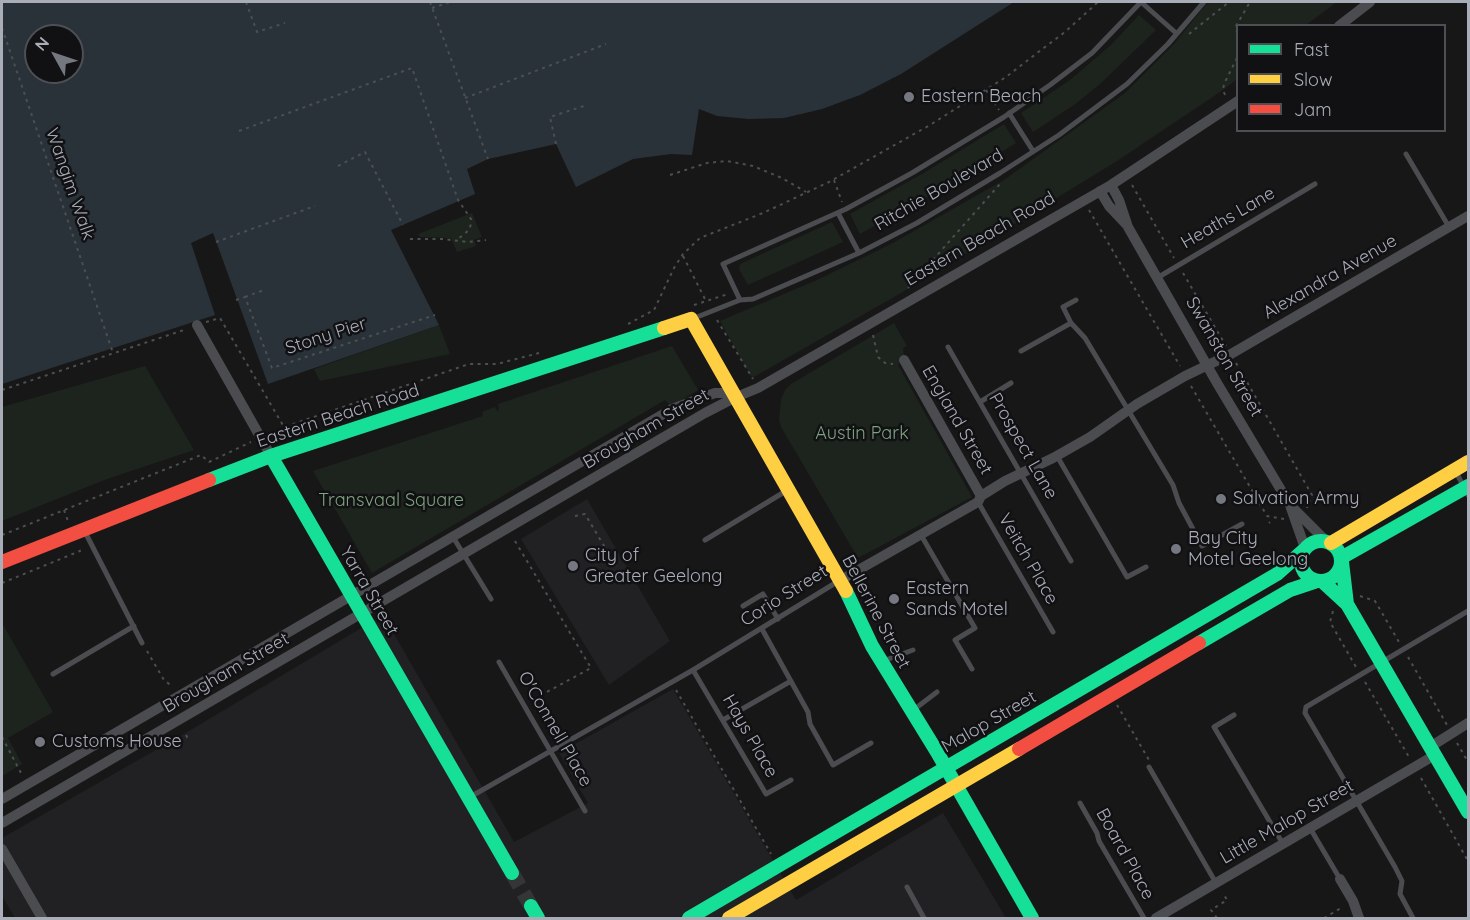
<!DOCTYPE html>
<style>
body{margin:0}
#map{position:relative;width:1470px;height:920px;overflow:hidden;background:#171717;font-family:Quicksand,sans-serif}
canvas{display:block}
.frame{position:absolute;inset:0;border:3px solid #a8adb8;pointer-events:none}
.legend{position:absolute;left:1236px;top:24px;width:210px;height:108px;box-sizing:border-box;background:#111113;border:2px solid #4d4f55;margin:0;padding:8px 10px;list-style:none;font-size:18px;color:#a8adb8}
.legend li{display:flex;align-items:center;gap:12px;height:30px}
.legend b{width:30px;border:2px solid #4d4f55}
.north{position:absolute;left:24px;top:24px;width:60px;height:60px;box-sizing:border-box;background:#111113;border:2px solid #4d4f55;border-radius:50%;rotate:310deg;font-size:16px;font-weight:700;line-height:24px;text-align:center;color:#a8adb8}
.north::after{content:'';display:block;margin:auto;width:21px;height:27px;background:#757880;clip-path:polygon(50% 0,100% 100%,50% 72%,0 100%)}
</style>
<div id="map">
<canvas width="1470" height="920"></canvas>
<div class="frame"></div>
<ul class="legend">
<li><b style="height:8px;background:#16e098"></b>Fast</li>
<li><b style="height:8px;background:#ffcf43"></b>Slow</li>
<li><b style="height:8px;background:#f24e42"></b>Jam</li>
</ul>
<div class="north">N</div>
</div>
<script>
const g = document.querySelector('canvas').getContext('2d');
g.lineJoin = 'round';
function paint(path, color) {
  g.fillStyle = color;
  g.fill(path, 'evenodd');
}
function poly(rows) {
  const path = new Path2D();
  for (const r of rows) {
    if (r.length === 3) {
      path.moveTo(r[0] + r[2], r[1]);
      path.arc(r[0], r[1], r[2], 0, 2 * Math.PI);
      continue;
    }
    path.moveTo(r[0], r[1]);
    for (let i = 2; i < r.length; i += 2) path.lineTo(r[i], r[i + 1]);
  }
  return path;
}
function stroke(path, color, width, dash) {
  g.strokeStyle = color;
  g.lineWidth = width;
  g.lineCap = dash ? 'butt' : 'round';
  g.setLineDash(dash || []);
  g.stroke(path);
}
function write(font, color, halo, rows, align = 'center') {
  g.font = font + ' Quicksand,sans-serif';
  g.lineWidth = 5;
  g.setLineDash([]);
  g.textBaseline = 'middle';
  g.strokeStyle = halo;
  g.fillStyle = color;
  for (const [text, x, y, turn = 0] of rows) {
    g.save();
    g.translate(x, y);
    g.rotate((+turn || 0) * Math.PI / 180);
    g.textAlign = isNaN(turn) ? turn : align;
    if (halo) g.strokeText(text, 0, 0);
    g.fillText(text, 0, 0);
    g.restore();
  }
}
const built = poly([
 [587,499,670,641,609,685,521,539],
 [383,615,514,842,588,803,559,753,673,689,796,900,943,813,1006,918,15,918,2,896,2,838,194,728]
]);
const green = poly([
 [1208,2,1337,2,1306,25,1238,26,1237,79,1223,90,1117,161,901,293,752,378,720,321,817,280,891,244,1004,180,1125,93,1174,44],
 [1139,15,1156,30,1100,84,1074,105,1033,132,1021,113,1070,80,1111,45],
 [1004,124,1016,143,933,194,860,234,850,214,922,174],
 [472,213,482,237,474,240,476,246,457,252,451,238,420,237,418,234],
 [832,222,843,242,748,285,739,269,740,264],
 [894,323,907,346,903,348,904,356,898,365,972,497,858,558,781,427,779,419,781,400,785,390,791,384],
 [439,325,450,354,320,381,314,369],
 [672,346,698,390,671,406,665,400,372,573,313,471,483,416,482,412,495,407,497,411,499,410,498,404],
 [145,366,194,450,107,479,2,521,2,407],
 [2,623,53,712,8,738,22,764,2,776]
]);
const water = poly([
 [2,2,1014,2,901,74,860,95,822,109,784,118,749,119,717,116,699,109,692,155,671,154,633,159,576,187,556,144,488,159,467,169,475,194,391,230,439,325,268,384,213,233,191,243,215,315,2,384],
 [36,36,72,36,72,72,36,72]
]);
const secondaryTunnel = poly([
 [512,873,531,906]
]);
const path = poly([
 [246,2,257,32,285,23],
 [430,2,488,159],
 [432,8,450,2],
 [2,28,113,353],
 [1189,34,1229,2],
 [1238,41,1236,26,1250,2],
 [986,90,999,110],
 [1225,95,1223,90,1224,84,1238,56],
 [465,98,606,44],
 [239,131,412,68,458,200,471,219,471,224,469,230,457,240],
 [556,144,550,117,587,105],
 [338,166,365,152,403,225],
 [670,175,707,163,727,161,753,166,782,178,806,192],
 [834,180,842,202],
 [1132,185,1174,258],
 [1089,210,1180,366],
 [410,239,443,239,468,242,486,240],
 [216,242,315,206],
 [683,256,706,301],
 [1183,273,1226,346],
 [908,288,1000,184],
 [245,297,264,290],
 [236,300,245,297,272,368,435,315],
 [694,305,728,294],
 [717,320,753,379],
 [206,322,220,318,284,427,469,364,497,364,539,353],
 [628,324,654,310,674,268,683,254,700,238,763,213,829,182,930,125,1006,77,1041,50,1065,32,1098,2],
 [873,335,878,357,885,363,893,364],
 [1236,363,1312,495,1307,508],
 [1191,386,1267,516,1284,519],
 [2,390,187,329],
 [271,435,284,427],
 [64,510,68,521],
 [575,516,585,514,622,576],
 [1269,523,1270,522],
 [2,535,201,455,209,462,251,442],
 [515,541,591,668,532,700],
 [2,583,80,551,78,546],
 [1360,596,1375,601,1399,642],
 [1333,611,1330,622,1356,667],
 [147,651,164,680,173,687],
 [1408,657,1447,725],
 [1365,682,1409,757],
 [676,690,771,854],
 [1117,705,1149,760],
 [2,715,2,721],
 [186,735,188,739],
 [2,737,21,773],
 [1457,743,1468,762],
 [1421,778,1468,861],
 [1217,918,1211,910,1227,900,1223,893],
 [1324,918,1343,907]
]);
const lane = poly([
 [1141,2,1176,33],
 [1009,113,1033,151],
 [1406,154,1449,227],
 [838,213,859,253],
 [1157,278,1315,184],
 [740,300,723,264,846,209,912,173,1004,117,1050,85,1092,53,1141,2],
 [1076,300,1063,307,1071,323,1085,338,1173,485,1179,503,1202,546,1242,524],
 [692,319,740,300,753,299,859,253,917,223,1000,173,1059,135,1127,84,1168,44,1204,2],
 [948,347,1071,561],
 [1021,351,1071,323],
 [980,402,1011,383],
 [1057,456,1127,577,1146,567],
 [1455,470,1468,495],
 [978,502,1053,632],
 [84,530,142,643],
 [921,535,975,628,955,640,972,669],
 [453,537,491,599],
 [705,540,786,491],
 [743,606,763,594,778,619],
 [762,629,808,712,810,724,833,765,871,743],
 [883,661,913,650],
 [499,662,585,811],
 [693,670,766,794,791,780],
 [53,674,134,626],
 [912,711,937,692],
 [1234,715,1214,727,1283,844],
 [723,720,791,681],
 [1149,767,1216,883],
 [470,797,693,670,837,582],
 [1080,803,1097,833,1099,841,1144,918],
 [1310,828,1340,879],
 [907,887,924,918],
 [1413,918,1400,894,1402,881,1395,867,1305,713,1306,707,1468,611]
]);
const street = poly([
 [1339,26,1370,2],
 [1111,185,1119,200,1128,227,1217,383,1290,505,1326,541],
 [1100,191,1109,206,1126,224],
 [197,325,271,456],
 [904,360,981,496],
 [1291,508,1305,548],
 [839,581,978,502,981,496,1005,481,1053,458,1090,437,1137,404,1185,376,1231,354,1468,216],
 [1430,747,1468,723],
 [2,799,672,409,715,393,724,393,734,398],
 [2,823,705,413,734,398,758,388,1111,185,1238,101],
 [2,849,42,918],
 [1340,879,1353,901,1359,918],
 [1156,918,1435,755]
]);
const fast = poly([
 [271,456,512,873],
 [209,480,271,456,664,328],
 [1321,561,20],
 [1341,558,1468,486],
 [1342,562,1347,604],
 [1322,581,1347,604,1468,812],
 [846,591,872,646,937,752,1032,918],
 [1199,643,1290,590,1317,581],
 [531,906,538,918],
 [689,918,1277,574,1304,550]
]);
const slow = poly([
 [664,328,691,319,846,591],
 [1331,543,1468,462],
 [729,918,1019,749]
]);
const jam = poly([
 [2,562,209,480],
 [1019,749,1199,643]
]);
const markers = [
 [909,97,6,"#757880"],
 [1221,499,6,"#757880"],
 [1176,549,6,"#757880"],
 [573,566,6,"#757880"],
 [894,599,6,"#757880"],
 [40,742,6,"#757880"]
];
const poiNames = [
 ["Eastern Beach",921,97],
 ["Salvation Army",1233,499],
 ["Bay City",1188,539],
 ["Motel Geelong",1188,560],
 ["City of",585,556],
 ["Greater Geelong",585,577],
 ["Eastern",906,589],
 ["Sands Motel",906,610],
 ["Customs House",52,742]
];
const streetNames = [
 ["Wangim Walk",70,184,71],
 ["Ritchie Boulevard",939,190,-30],
 ["Heaths Lane",1228,218,-30],
 ["Eastern Beach Road",980,239,-30],
 ["Alexandra Avenue",1330,277,-30],
 ["Stony Pier",326,336,-18],
 ["Swanston Street",1224,357,60],
 ["Eastern Beach Road",338,416,-18],
 ["England Street",957,420,60],
 ["Brougham Street",646,429,-30],
 ["Prospect Lane",1023,446,60],
 ["Veitch Place",1028,559,60],
 ["Yarra Street",369,591,60],
 ["Corio Street",784,596,-32],
 ["Bellerine Street",876,612,62],
 ["Brougham Street",226,673,-30],
 ["Malop Street",989,722,-30],
 ["O'Connell Place",555,729,60],
 ["Hays Place",750,736,60],
 ["Little Malop Street",1287,822,-30],
 ["Board Place",1125,854,61]
];
const parkNames = [
 ["Austin Park",862,434],
 ["Transvaal Square",391,501]
];
paint(built, '#212123');
paint(green, '#1d241e');
paint(water, '#2a3239');
stroke(secondaryTunnel, '#343537', 15, [15, 8]);
stroke(path, '#4d4e52', 2, [3, 4.5]);
stroke(lane, '#4b4c50', 5);
stroke(street, '#4b4c50', 10);
stroke(fast, '#16e098', 14);
stroke(slow, '#ffcf43', 14);
stroke(jam, '#f24e42', 14);
for (const [x, y, r, color] of markers) {
  const dot = new Path2D();
  dot.arc(x, y, r, 0, 2 * Math.PI);
  g.fillStyle = color;
  g.fill(dot);
  stroke(dot, '#111113', 2);
}
write('18px', '#a8adb8', '#111113', poiNames, 'left');
write('18px', '#a8adb8', '#111113', streetNames);
write('18px', '#7fa381', '#111113', parkNames);
</script>
